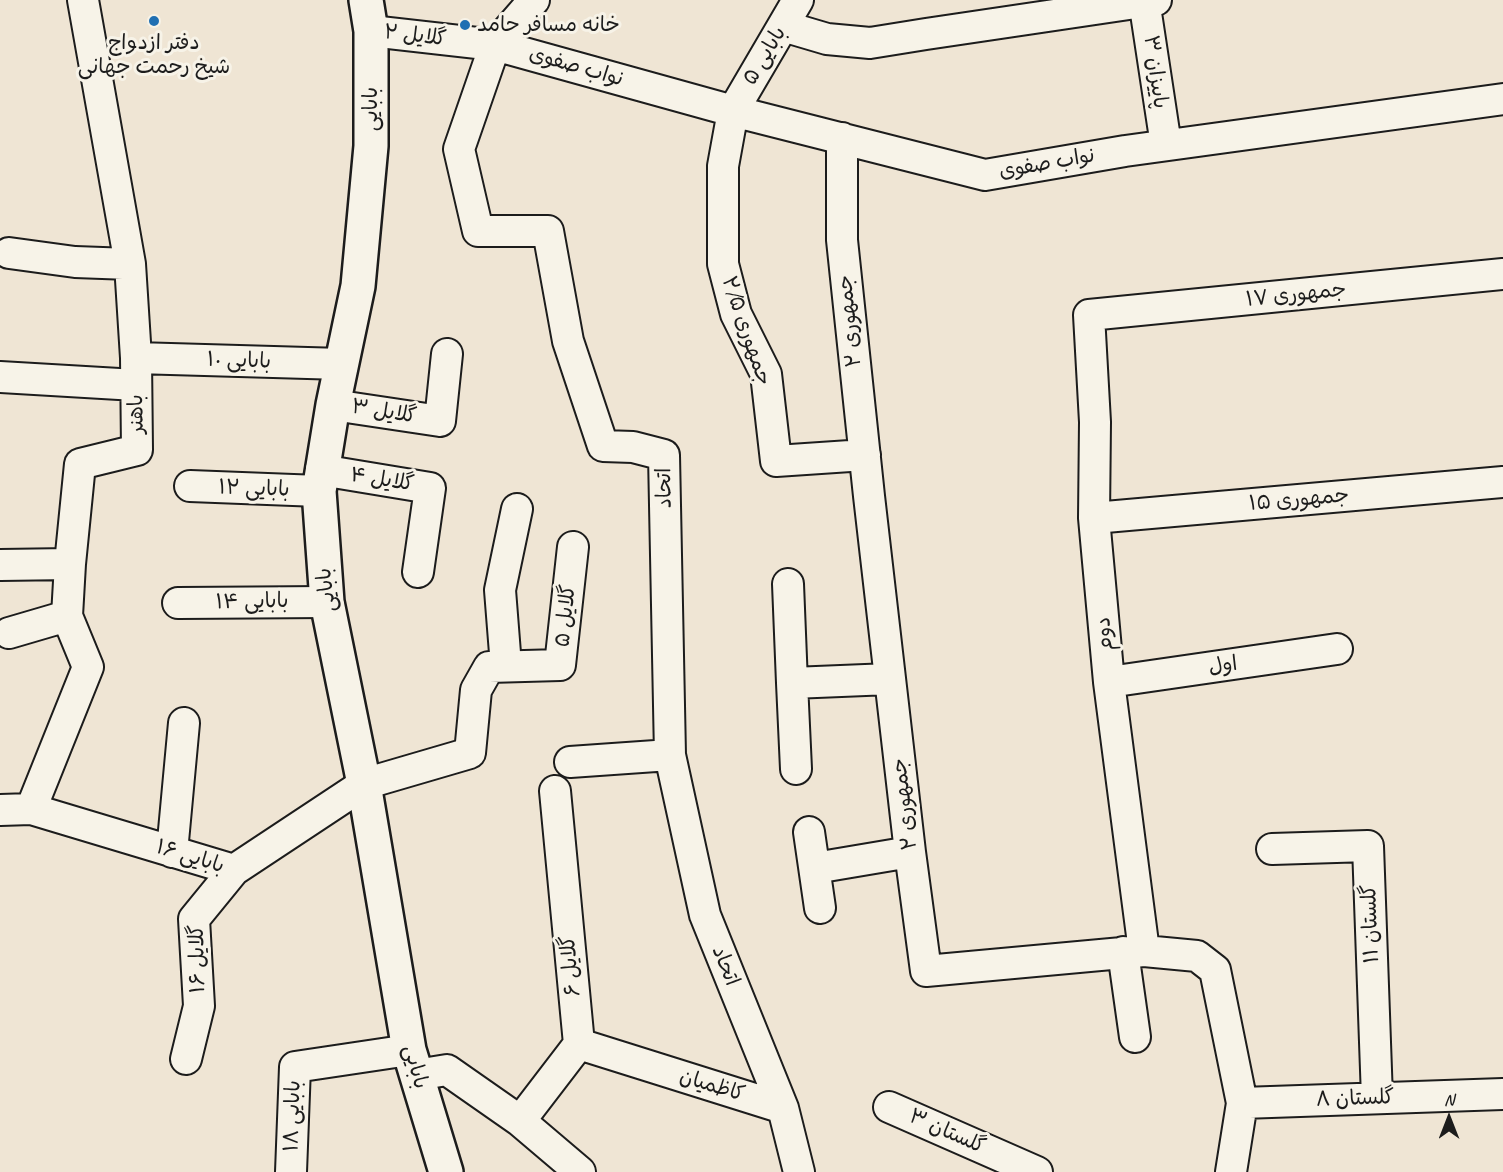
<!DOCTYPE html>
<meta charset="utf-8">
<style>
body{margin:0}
#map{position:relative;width:1503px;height:1172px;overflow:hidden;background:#efe5d4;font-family:Caveat,sans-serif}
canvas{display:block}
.north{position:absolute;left:1419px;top:1088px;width:60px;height:60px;-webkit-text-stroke:4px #f7f3e8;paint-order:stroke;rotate:0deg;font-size:16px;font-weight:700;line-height:24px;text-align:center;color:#1c1c1c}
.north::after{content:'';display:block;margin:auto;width:21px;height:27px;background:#1c1c1c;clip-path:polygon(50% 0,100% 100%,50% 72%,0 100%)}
</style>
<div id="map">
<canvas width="1503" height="1172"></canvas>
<div class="north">N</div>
</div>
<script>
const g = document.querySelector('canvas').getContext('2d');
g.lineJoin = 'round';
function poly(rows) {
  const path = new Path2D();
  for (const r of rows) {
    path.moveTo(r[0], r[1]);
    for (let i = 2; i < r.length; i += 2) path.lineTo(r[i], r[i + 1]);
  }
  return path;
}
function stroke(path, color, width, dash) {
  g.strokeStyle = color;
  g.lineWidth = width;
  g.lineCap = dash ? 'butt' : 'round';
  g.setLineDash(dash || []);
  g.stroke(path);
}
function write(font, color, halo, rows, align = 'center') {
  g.font = font + ' Caveat,"Playpen Sans Arabic",sans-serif';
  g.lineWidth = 6;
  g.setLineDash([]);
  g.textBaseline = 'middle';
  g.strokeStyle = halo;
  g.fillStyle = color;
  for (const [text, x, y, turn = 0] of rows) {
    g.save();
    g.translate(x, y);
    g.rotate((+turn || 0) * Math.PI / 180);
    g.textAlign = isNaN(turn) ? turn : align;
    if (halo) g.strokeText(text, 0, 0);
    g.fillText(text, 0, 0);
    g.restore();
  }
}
const street = poly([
 [534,0,495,45,459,149,478,231,548,231,568,341,603,446,633,447,664,455,670,755,705,915,783,1108,799,1172],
 [798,0,733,111,723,166,723,264,736,314,766,374,776,461,865,455],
 [1144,0,1166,145],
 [783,26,827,39,870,43,926,34,1156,0],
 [371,31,495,45,733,111,985,175,1125,151,1503,99],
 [842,138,842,240,869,496,910,852,926,971,1144,951,1197,956,1215,970,1242,1103,1231,1172],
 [9,253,75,262,130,264],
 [136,358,342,364],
 [0,377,136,385],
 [333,405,440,421,447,354],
 [321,470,430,488,418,572],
 [190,486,319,491],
 [1094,518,1503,482],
 [0,565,70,564],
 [788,584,792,683,890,679],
 [178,603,327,602],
 [9,633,67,616],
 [506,666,500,590,517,509],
 [1109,682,1337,649],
 [792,683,796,769],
 [570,762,670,755],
 [31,809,88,667,67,616,70,564,80,464,137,450,136,358,130,264,83,0],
 [0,810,31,809,234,870,364,784,470,753,476,690,489,667,560,665,573,547],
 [809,832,820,908],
 [1272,849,1368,846,1377,1098],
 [172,852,184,723],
 [815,868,910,852],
 [1144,951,1109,682,1094,518,1095,422,1089,315,1503,274],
 [1123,952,1135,1037],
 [579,1044,783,1108],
 [186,1059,199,1006,194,919,234,870],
 [416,1075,447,1070,520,1121,580,1172],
 [1242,1103,1503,1094],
 [889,1107,1037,1172],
 [520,1121,579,1044,555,791],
 [291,1172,295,1067,409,1050]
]);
const secondary = poly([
 [366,0,371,31,371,146,358,286,333,405,319,491,327,602,364,784,409,1050,446,1172]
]);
const markers = [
 [154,21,6,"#1f6fb2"],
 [465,25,6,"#1f6fb2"]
];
const poiNames = [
 ["خانه مسافر حامد",477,25],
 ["دفتر ازدواج",154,43,"center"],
 ["شیخ رحمت جهانی",154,67,"center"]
];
const streetNames = [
 ["گلایل ۲",415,36,7],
 ["بابایی ۵",765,56,-59],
 ["نواب صفوی",576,67,16],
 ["پاییزان ۳",1155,72,82],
 ["بابایی",371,109,-90],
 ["نواب صفوی",1047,164,-10],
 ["جمهوری ۱۷",1296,295,-6],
 ["جمهوری ۲",850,321,-96],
 ["جمهوری ۲/۵",746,331,71],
 ["بابایی ۱۰",239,361,2],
 ["گلایل ۳",384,412,9],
 ["باهنر",137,414,-91],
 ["گلایل ۴",382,480,9],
 ["اتحاد",665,488,-91],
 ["بابایی ۱۲",254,489,2],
 ["جمهوری ۱۵",1299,500,-5],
 ["بابایی",327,590,-97],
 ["بابایی ۱۴",252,602,-1],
 ["گلایل ۵",566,616,-84],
 ["دوم",1105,634,-95],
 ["اول",1223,666,-8],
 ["جمهوری ۲",905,804,-97],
 ["بابایی ۱۶",190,857,17],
 ["گلستان ۱۱",1371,924,-92],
 ["گلایل ۱۶",198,959,-91],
 ["گلایل ۶",571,966,-95],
 ["اتحاد",725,966,68],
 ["بابایی",415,1067,75],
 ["کاظمیان",712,1086,17],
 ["گلستان ۸",1355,1099,-2],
 ["بابایی ۱۸",293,1116,-88],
 ["گلستان ۳",947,1132,24]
];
stroke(street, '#1c1c1c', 34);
stroke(secondary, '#1c1c1c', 38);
stroke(street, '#f7f3e8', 30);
stroke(secondary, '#f7f3e8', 33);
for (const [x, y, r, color] of markers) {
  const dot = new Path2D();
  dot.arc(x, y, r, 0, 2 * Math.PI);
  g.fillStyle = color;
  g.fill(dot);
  stroke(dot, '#f7f3e8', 2);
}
write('21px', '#1c1c1c', '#f7f3e8', poiNames, 'left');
write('21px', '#1c1c1c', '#f7f3e8', streetNames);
</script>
